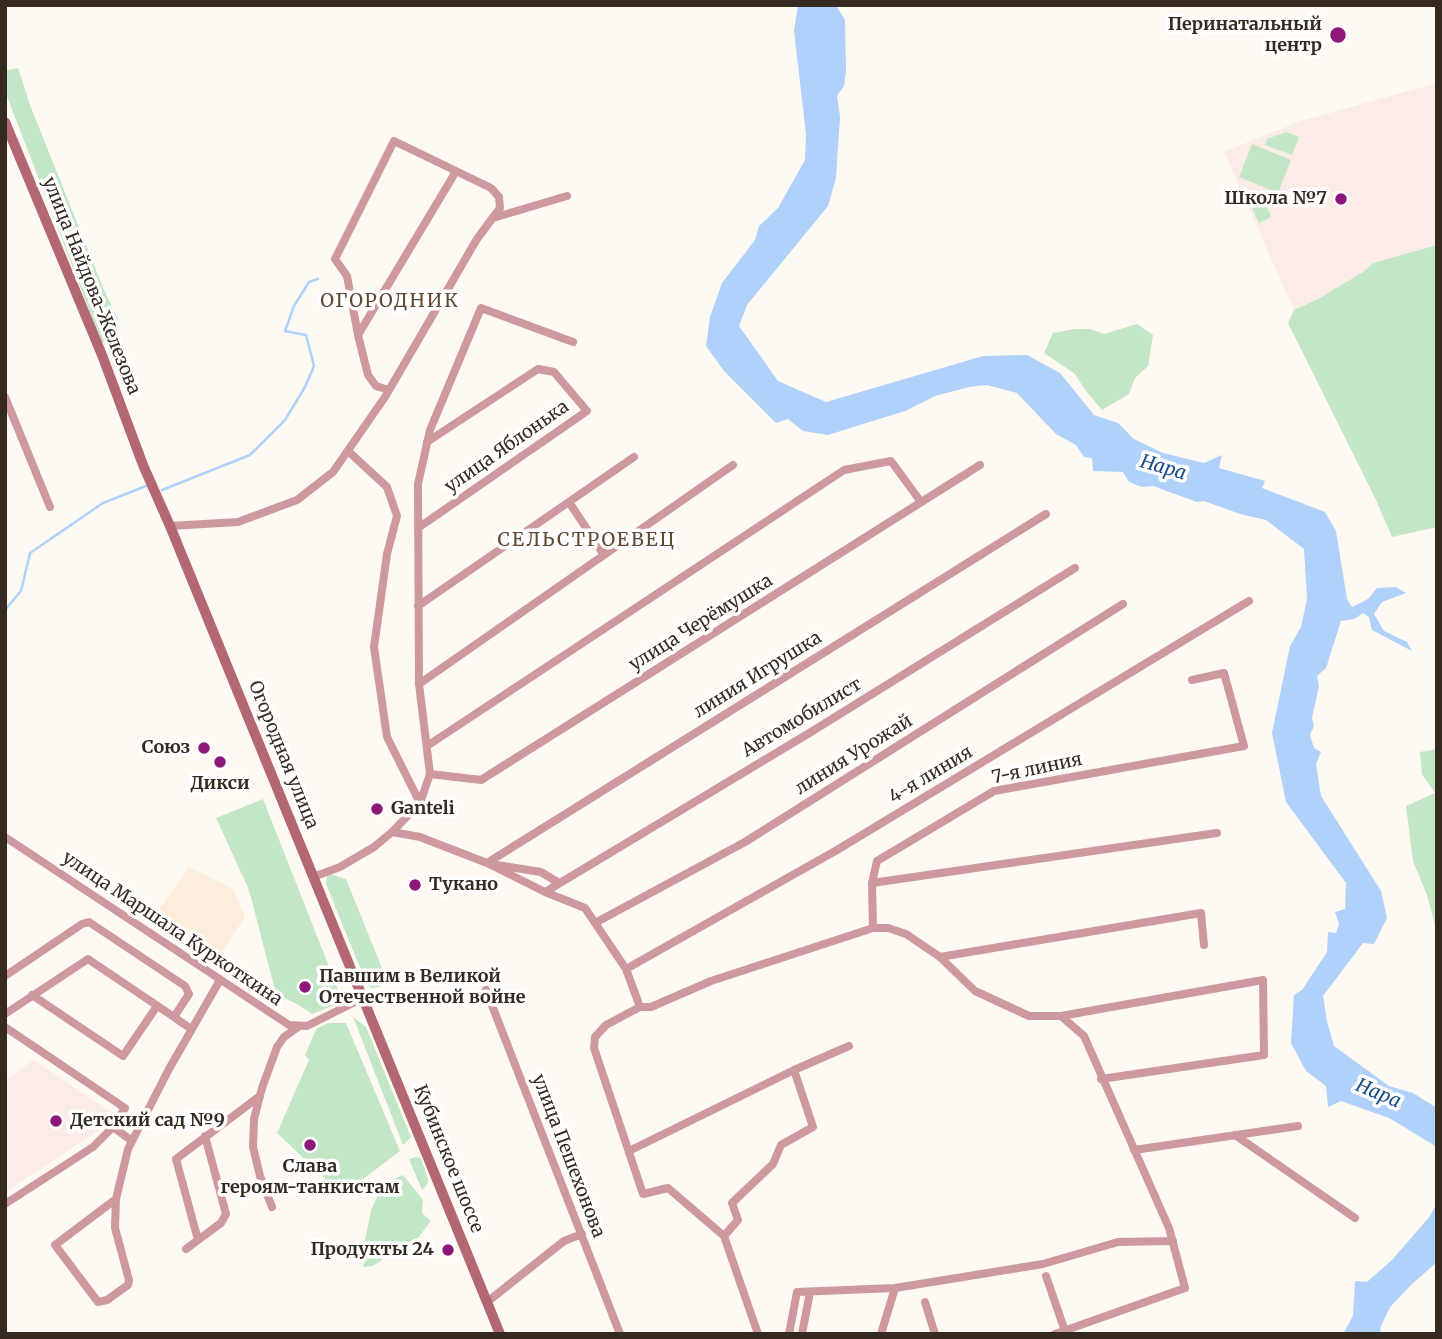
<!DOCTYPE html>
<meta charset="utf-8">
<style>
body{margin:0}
#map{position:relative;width:1442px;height:1339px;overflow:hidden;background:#fef9f3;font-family:Merriweather,serif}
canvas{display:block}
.frame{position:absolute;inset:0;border:7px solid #352a20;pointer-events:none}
</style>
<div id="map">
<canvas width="1442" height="1339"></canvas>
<div class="frame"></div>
</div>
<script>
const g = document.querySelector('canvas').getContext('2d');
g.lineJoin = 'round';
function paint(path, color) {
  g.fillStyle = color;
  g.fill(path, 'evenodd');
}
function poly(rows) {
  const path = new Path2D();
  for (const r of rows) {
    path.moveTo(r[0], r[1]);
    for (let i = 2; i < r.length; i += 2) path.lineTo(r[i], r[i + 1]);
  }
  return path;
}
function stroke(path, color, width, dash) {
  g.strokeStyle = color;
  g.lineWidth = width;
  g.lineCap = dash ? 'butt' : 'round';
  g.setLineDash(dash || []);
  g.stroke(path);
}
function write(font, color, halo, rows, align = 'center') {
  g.font = font + ' Merriweather,serif';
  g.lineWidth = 7;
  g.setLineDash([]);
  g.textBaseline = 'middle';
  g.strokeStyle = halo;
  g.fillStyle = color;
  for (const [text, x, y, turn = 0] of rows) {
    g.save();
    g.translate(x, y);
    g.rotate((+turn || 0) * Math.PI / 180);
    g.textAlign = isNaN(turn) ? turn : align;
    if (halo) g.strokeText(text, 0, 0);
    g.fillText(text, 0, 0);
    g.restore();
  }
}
const industrial = poly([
 [189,867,233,889,245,917,217,959,154,917]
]);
const education = poly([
 [1437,83,1437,245,1373,263,1363,272,1318,299,1294,310,1224,152,1301,121],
 [34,1060,111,1112,100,1130,5,1192,5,1080]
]);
const green = poly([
 [18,68,30,105,104,290,118,319,116,345,108,346,101,341,5,91,5,71],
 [1286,132,1299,137,1292,155,1265,145,1267,139],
 [1252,144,1291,160,1278,193,1239,177],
 [1259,190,1271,217,1259,223,1246,195],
 [1437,245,1437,527,1392,537,1376,500,1288,323,1294,310,1318,299,1363,272,1373,263],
 [1137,324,1153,335,1148,366,1135,378,1129,394,1102,410,1085,390,1075,374,1044,353,1053,333,1075,329,1090,329,1104,334],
 [1437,749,1437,932,1427,895,1413,861,1406,806,1435,793,1422,774,1420,752],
 [263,799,343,1002,312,1014,297,1004,276,994,249,890,216,818],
 [330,874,346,879,382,968,384,980,380,987,371,988,367,985,326,884,327,876],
 [353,1017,366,1027,411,1137,403,1145],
 [329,1023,346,1023,400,1151,342,1195,277,1133,309,1060,305,1055,314,1034,317,1028],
 [416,1157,421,1158,428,1179,428,1183,422,1190,409,1159],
 [403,1175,423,1200,422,1213,431,1221,414,1243,396,1248,381,1248,384,1254,381,1261,373,1266,363,1267,367,1251,365,1240,371,1210,377,1197,392,1180]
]);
const water = poly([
 [798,5,836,5,845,20,846,72,844,86,837,96,840,117,836,178,828,206,747,305,739,326,778,381,826,402,983,356,1027,355,1060,373,1094,415,1118,423,1134,439,1163,453,1204,463,1222,455,1219,468,1265,481,1262,488,1325,512,1336,531,1347,599,1352,607,1368,599,1377,588,1396,587,1406,593,1382,602,1374,614,1384,631,1407,642,1412,651,1372,630,1369,617,1363,613,1354,619,1341,621,1326,668,1317,676,1319,686,1312,718,1314,726,1310,735,1314,748,1321,752,1316,764,1321,796,1381,891,1387,918,1374,944,1363,943,1323,996,1327,1021,1334,1046,1389,1086,1413,1093,1437,1108,1437,1147,1389,1118,1341,1101,1328,1107,1326,1086,1306,1071,1291,1043,1294,995,1302,990,1327,952,1328,932,1336,933,1339,924,1335,912,1345,909,1346,883,1286,802,1272,733,1290,646,1301,627,1307,599,1304,549,1266,520,1240,514,1204,501,1197,502,1153,486,1142,487,1129,482,1123,472,1093,471,1092,458,1084,457,1076,445,1056,434,1017,393,987,385,969,387,935,396,905,411,828,435,803,431,788,419,776,423,724,371,706,346,710,317,722,283,755,240,759,226,778,208,805,160,806,134,794,31],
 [1437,1203,1437,1262,1412,1284,1390,1307,1381,1326,1380,1334,1343,1334,1353,1316,1355,1281,1367,1282,1392,1260,1430,1216]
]);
const stream = poly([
 [162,490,250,455,285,420,305,387,314,366,306,335,285,331,294,306,309,282,318,279],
 [5,610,21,591,30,553,103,503,146,486]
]);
const street = poly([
 [493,218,567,196],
 [389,390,376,386,368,375,358,335,455,173],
 [5,397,50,507],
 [348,451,387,487,397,516,387,554,374,647,387,737,420,803],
 [569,502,604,555],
 [170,526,238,522,297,500,333,472,385,397,477,239,500,208,499,197,491,188,394,141,335,259,347,276,358,335],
 [418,528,587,411,554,372,538,369,427,442],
 [418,606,634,457],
 [419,684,733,465],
 [427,746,844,470,891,461,921,502],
 [430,774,481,780,980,465],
 [392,832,420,803,430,774,419,684,418,484,430,430,481,308,573,342],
 [5,837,289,1025,307,1026,363,998],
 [487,863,1046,514],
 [497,865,541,872,559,883],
 [313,877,340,867,374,847,392,832,420,837,487,863,545,892,585,908,626,969,640,1007,651,1007,711,981,873,928,888,928,906,934,940,957,975,991,1029,1016,1061,1016,1084,1036,1169,1228,1185,1288,1055,1334],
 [872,883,1217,833],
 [545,892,811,732,1075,568],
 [595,923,745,842,1123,604],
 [873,928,872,883,877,861,994,791,1244,746,1224,673,1192,680],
 [940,957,1201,913,1204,945],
 [626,969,837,850,1249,601],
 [5,976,82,924,89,922,185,986,189,994,174,1017,191,1029],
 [486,990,620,1334],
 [32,995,123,1056,157,1006],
 [640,1007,606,1025,595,1037,594,1048,643,1194,668,1188,724,1236,758,1334],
 [5,1014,88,959,174,1017],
 [1061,1016,1263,980,1264,1055,1101,1079],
 [5,1027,125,1108,113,1127,132,1141],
 [1235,1135,1355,1218],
 [1134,1150,1298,1126],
 [629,1151,794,1070,849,1046],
 [116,1199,115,1228,129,1280,128,1285,107,1300,98,1302,55,1245,116,1199,128,1149,169,1069,220,980],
 [5,1204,93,1147,113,1127],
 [272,1207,260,1176,253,1147,254,1119,262,1088,277,1047,284,1037,298,1027],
 [724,1236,738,1220,732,1203,773,1164,781,1145,813,1127,794,1070],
 [198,1240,221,1223,226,1214,205,1136],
 [186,1249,198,1240,176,1159,260,1096],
 [1046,1276,1066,1334],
 [487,1302,564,1241,582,1234],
 [925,1302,935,1334],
 [789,1334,797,1292,895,1288,1043,1264,1118,1242,1173,1241],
 [802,1334,810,1292],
 [881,1334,895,1288]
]);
const secondary = poly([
 [5,122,102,355,143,465,170,526,500,1334]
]);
const markers = [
 [1338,35,9,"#8e1879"],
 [1341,199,7,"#8e1879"],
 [204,748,7,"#8e1879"],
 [220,762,7,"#8e1879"],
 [377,809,7,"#8e1879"],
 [415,885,7,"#8e1879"],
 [305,987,7,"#8e1879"],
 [56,1121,7,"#8e1879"],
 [310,1145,7,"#8e1879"],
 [448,1250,7,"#8e1879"]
];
const poiNames = [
 ["Перинатальный",1322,25],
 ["центр",1322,46],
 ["Школа №7",1327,199],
 ["Союз",190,748],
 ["Дикси",220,784,"center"],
 ["Ganteli",391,809,"left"],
 ["Тукано",429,885,"left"],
 ["Павшим в Великой",319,977,"left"],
 ["Отечественной войне",319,998,"left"],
 ["Детский сад №9",70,1121,"left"],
 ["Слава",310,1167,"center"],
 ["героям-танкистам",310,1188,"center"],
 ["Продукты 24",434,1250]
];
const streetNames = [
 ["улица Найдова-Железова",91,286,68],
 ["улица Яблонька",507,447,-35],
 ["улица Черёмушка",701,623,-32],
 ["линия Игрушка",758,675,-32],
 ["Автомобилист",802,718,-31],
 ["Огородная улица",283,755,68],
 ["линия Урожай",854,755,-32],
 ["7-я линия",1037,769,-12],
 ["4-я линия",931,775,-31],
 ["улица Маршала Куркоткина",172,929,34],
 ["улица Пешехонова",568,1156,69],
 ["Кубинское шоссе",448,1159,68]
];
const neighbourhoodNames = [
 ["ОГОРОДНИК",390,302],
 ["СЕЛЬСТРОЕВЕЦ",587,541]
];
const waterNames = [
 ["Нара",1163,468,16],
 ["Нара",1378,1094,23]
];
paint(industrial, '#feeddb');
paint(education, '#fcece8');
paint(green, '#c3e7c6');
paint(water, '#b0d1f9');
stroke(stream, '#b0d1f9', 2.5);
stroke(street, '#cd989e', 8);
stroke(secondary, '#b36772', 10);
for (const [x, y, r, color] of markers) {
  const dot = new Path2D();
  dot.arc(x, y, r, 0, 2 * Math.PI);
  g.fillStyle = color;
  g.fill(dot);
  stroke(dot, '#fff', 2.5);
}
write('bold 18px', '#352a20', '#fff', poiNames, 'right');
write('18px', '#352a20', '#fff', streetNames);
g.letterSpacing = '2px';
write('19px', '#5f4932', '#fff', neighbourhoodNames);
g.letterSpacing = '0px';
write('italic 19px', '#174e89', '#fff', waterNames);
</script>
